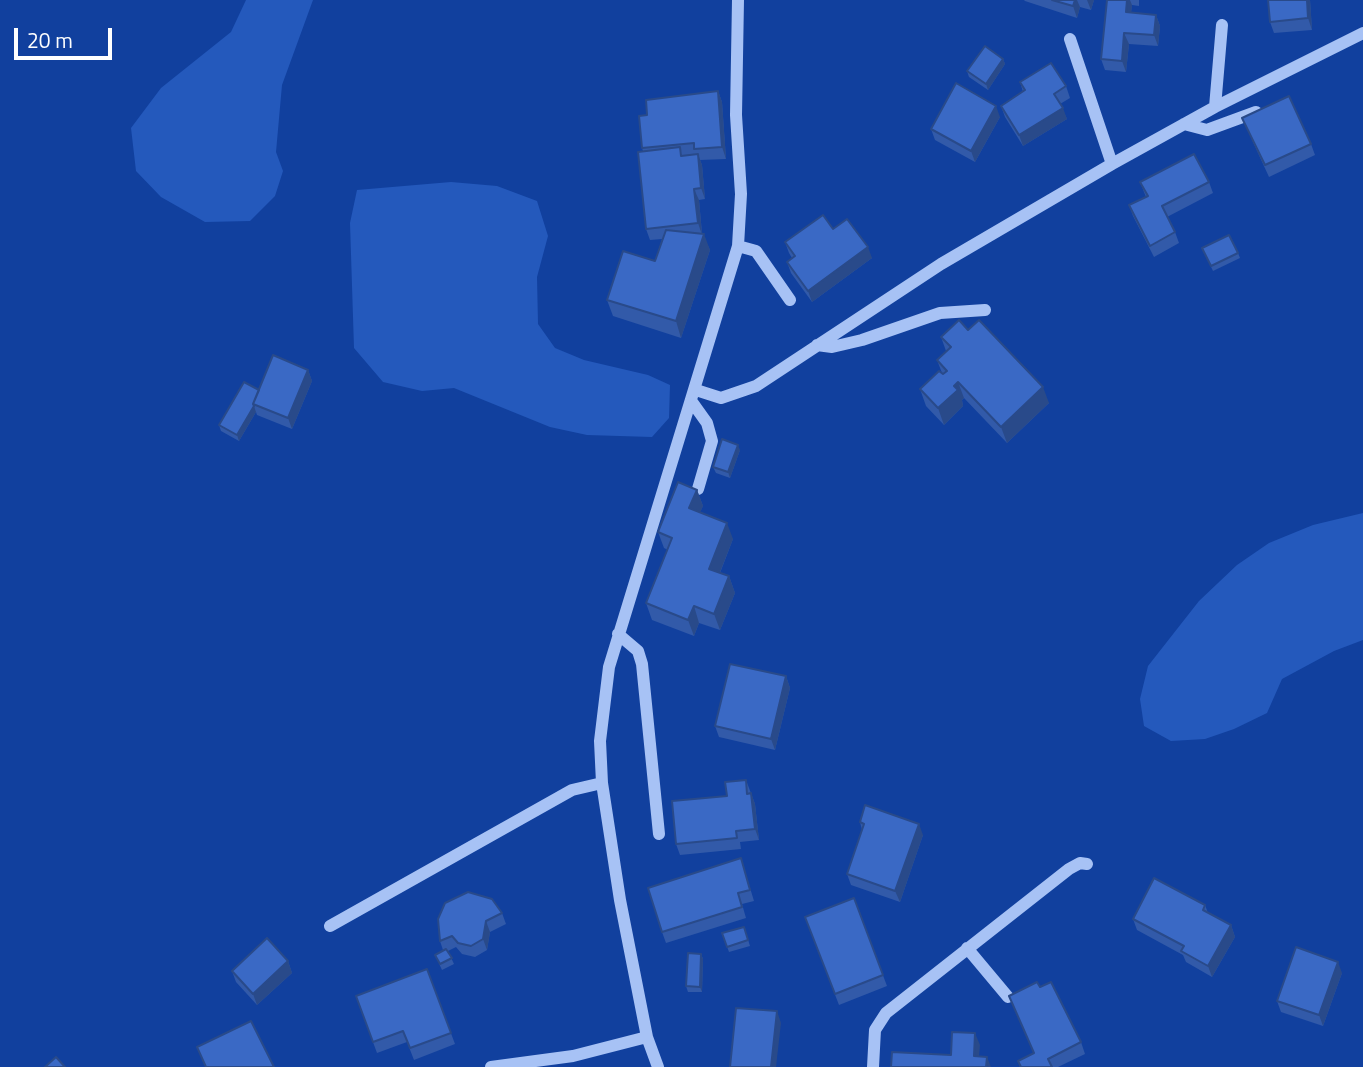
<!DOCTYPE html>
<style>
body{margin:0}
#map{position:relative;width:1363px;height:1067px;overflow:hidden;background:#11409e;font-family:"Titillium Web",sans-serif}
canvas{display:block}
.scale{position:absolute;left:14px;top:28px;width:98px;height:32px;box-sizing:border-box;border:4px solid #fff;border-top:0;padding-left:9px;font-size:21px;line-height:24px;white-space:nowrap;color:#fff;-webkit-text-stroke:5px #11409e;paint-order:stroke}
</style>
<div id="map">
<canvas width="1363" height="1067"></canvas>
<div class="scale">20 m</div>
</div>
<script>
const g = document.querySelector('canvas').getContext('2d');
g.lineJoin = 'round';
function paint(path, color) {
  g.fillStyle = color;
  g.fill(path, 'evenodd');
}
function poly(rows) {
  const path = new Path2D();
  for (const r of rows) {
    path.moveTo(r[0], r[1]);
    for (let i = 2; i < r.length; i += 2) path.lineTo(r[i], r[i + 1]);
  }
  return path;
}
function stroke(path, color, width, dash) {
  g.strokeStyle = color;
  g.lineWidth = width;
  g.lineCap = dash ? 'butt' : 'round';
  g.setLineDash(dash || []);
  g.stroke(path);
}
const green = poly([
 [246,0,313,0,282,85,276,152,283,171,275,196,250,221,205,222,161,197,136,171,131,128,161,88,231,32],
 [451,182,497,186,537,201,548,236,537,277,538,324,555,348,584,360,648,375,670,385,669,418,652,437,587,435,550,427,454,388,422,391,383,382,354,348,350,223,357,190],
 [1363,513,1363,640,1334,651,1282,679,1267,713,1234,729,1205,739,1171,741,1144,726,1140,699,1148,666,1199,601,1237,565,1269,543,1313,525]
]);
const minor = poly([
 [1070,39,1112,164],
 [1215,107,1222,25],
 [1184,124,1207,130,1256,112],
 [738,246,756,251,790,300],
 [817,345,832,347,862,340,940,313,985,310],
 [696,390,721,398,756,386,941,264,1112,164,1215,107,1363,33],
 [692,402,707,423,712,441,698,489],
 [618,634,638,651,642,664,659,834],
 [330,926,572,790,602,783],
 [967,948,1008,997],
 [491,1067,573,1056,647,1037],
 [658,1067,647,1037,620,900,602,783,600,741,609,667,738,246,741,194,736,115,738,0],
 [873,1067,875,1030,886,1013,1069,869,1080,863,1087,864]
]);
const wall = poly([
 [1024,0,1094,0,1091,10,1080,7,1077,18,1025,1],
 [1107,0,1139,0,1139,6,1132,5,1131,12,1156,15,1160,26,1158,46,1129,44,1126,72,1105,70,1101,59],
 [1268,0,1310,0,1312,30,1274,33,1270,22],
 [1003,59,1005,64,988,90,969,77,967,71],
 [1020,82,1066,86,1070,98,1060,104,1067,119,1023,146,1005,117,1001,106,1023,92],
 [718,91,722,102,726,159,700,160,702,165,705,199,699,200,702,233,710,250,681,338,613,316,607,300,655,261,662,239,650,240,646,229,643,151,642,148,647,115],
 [1000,117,975,162,935,140,931,129],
 [1242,118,1311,144,1315,155,1269,177],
 [1140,182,1209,182,1213,193,1167,217,1175,232,1179,243,1154,257,1133,216,1129,205,1146,197],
 [833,229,872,258,812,302,791,273,787,262,792,258,789,253,785,242],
 [1202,248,1238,253,1240,258,1213,271],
 [968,330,1049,403,1007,443,964,398,962,400,963,406,944,425,926,406,920,389,942,373,937,360,946,351,941,337],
 [308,370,312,381,292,429,257,415,256,412,239,441,221,431,219,425],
 [740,450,730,478,716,473,713,467],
 [697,490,703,506,700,512,733,539,720,573,729,576,735,593,720,630,699,623,694,636,652,620,646,603,668,550,664,548,658,532],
 [786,676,790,688,775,750,719,737,715,726],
 [746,780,755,804,759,840,740,842,741,849,680,855,676,844,727,796],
 [860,822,923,835,900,902,851,885,847,874,862,830],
 [741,858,754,901,742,904,746,918,666,943,662,932],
 [854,898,887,986,839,1005,805,917],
 [1205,905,1208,913,1231,925,1235,937,1212,977,1186,962,1183,955,1137,930,1133,919],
 [502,913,506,924,490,932,487,950,475,957,462,954,456,947,448,951,454,964,442,970,435,955,443,950,440,941],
 [744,927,750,946,729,952,722,933],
 [701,954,703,959,702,992,688,992,686,986],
 [288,961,292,973,257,1005,236,982,232,971],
 [427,969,455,1044,414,1060,407,1042,377,1053,356,996],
 [1342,973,1323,1026,1281,1012,1277,1001],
 [1040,987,1081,1042,1085,1054,1058,1067,1020,1067,1018,1061,1034,1053,1009,996]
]);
const shadedWall = poly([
 [1075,0,1077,0,1080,7,1077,18,1073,6],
 [1087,0,1094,0,1091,10],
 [1127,0,1130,0,1132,5,1130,23,1126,12],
 [1307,0,1310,0,1312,30,1308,18],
 [1156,15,1160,26,1158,46,1154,35],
 [1124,33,1129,44,1126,72,1122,61],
 [1003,59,1005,64,988,90,986,84],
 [718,91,722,102,726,159,722,147],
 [996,106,1000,117,975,162,971,151],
 [1063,108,1067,119,1023,146,1019,135],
 [698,154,702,165,705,199,701,188],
 [694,189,699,200,702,235,698,223],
 [704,234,710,250,681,338,676,321],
 [868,247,872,258,812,302,808,291],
 [308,370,312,381,292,429,288,418],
 [958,382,964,398,962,400,963,406,944,425,938,408,954,386],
 [1043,387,1049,403,1007,443,1001,427],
 [254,406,256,412,239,441,237,435],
 [738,445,740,450,730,478,728,472],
 [697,490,703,506,695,524,689,508],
 [727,523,733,539,715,585,709,569],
 [729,576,735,593,720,630,714,614],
 [694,606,699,623,694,636,688,620],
 [786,676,790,688,775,750,771,739],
 [751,793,755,804,759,840,755,829],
 [919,824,923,835,900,902,895,891],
 [486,921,490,932,487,950,483,939],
 [1231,925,1235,937,1212,977,1208,966],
 [701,954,703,959,702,992,700,987],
 [288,961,292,973,257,1005,253,994],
 [1338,962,1342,973,1323,1026,1319,1015],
 [777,1011,781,1023,776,1067,771,1067],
 [975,1033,980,1045,978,1067,974,1056],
 [987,1057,991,1067,986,1067]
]);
const building = poly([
 [1052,0,1075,0,1073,6,1052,0],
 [1107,0,1127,0,1126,12,1156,15,1154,35,1124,33,1122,61,1101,59,1107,0],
 [1268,0,1307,0,1308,18,1270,22,1268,0],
 [985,46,1003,59,986,84,967,71,985,46],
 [1051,63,1066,86,1054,94,1063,108,1019,135,1001,106,1025,90,1020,82,1051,63],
 [956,83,996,106,971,151,931,129,956,83],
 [718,91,722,147,694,149,694,143,642,148,639,116,647,115,646,100,718,91],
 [1289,96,1311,144,1265,165,1242,118,1289,96],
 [680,147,681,156,698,154,701,188,694,189,698,223,646,229,638,152,680,147],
 [1194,154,1209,182,1162,206,1175,232,1150,246,1129,205,1148,196,1140,182,1194,154],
 [823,215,833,229,847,219,868,247,808,291,787,262,795,256,785,242,823,215],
 [666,230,704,234,676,321,607,300,623,251,655,261,666,230],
 [1229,235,1238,253,1211,266,1202,248,1229,235],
 [959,320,968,330,979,320,1043,387,1001,427,958,382,954,386,958,390,938,408,920,389,939,371,943,374,947,371,937,360,951,347,941,337,959,320],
 [273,355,308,370,288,418,253,404,273,355],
 [244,382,259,390,253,404,254,406,237,435,219,425,244,382],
 [722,439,738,445,728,472,713,467,722,439],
 [678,482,697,490,689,508,727,523,709,569,729,576,714,614,694,606,688,620,646,603,672,538,658,532,678,482],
 [730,664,786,676,771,739,715,726,730,664],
 [746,780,747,794,751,793,755,829,736,831,737,838,676,844,672,801,727,796,725,782,746,780],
 [865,805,919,824,895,891,847,874,864,824,860,822,865,805],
 [741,858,750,890,738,893,742,907,662,932,648,888,741,858],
 [1154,878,1205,905,1203,910,1231,925,1208,966,1181,951,1184,946,1133,919,1154,878],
 [468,892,492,899,502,913,486,921,483,939,471,946,458,943,452,936,440,941,438,919,445,903,468,892],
 [854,898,883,975,835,994,805,917,854,898],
 [744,927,748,940,727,947,722,933,744,927],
 [267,938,288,961,253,994,232,971,267,938],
 [1296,947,1338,962,1319,1015,1277,1001,1296,947],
 [446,949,452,958,440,964,435,955,446,949],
 [688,953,701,954,700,987,686,986,688,953],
 [427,969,451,1033,410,1048,403,1031,373,1042,356,996,427,969],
 [1037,982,1040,987,1051,982,1081,1042,1048,1059,1052,1067,1021,1067,1018,1061,1034,1053,1009,996,1037,982],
 [736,1008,777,1011,771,1067,730,1067,736,1008],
 [251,1021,274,1067,206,1067,197,1047,251,1021],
 [952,1032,975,1033,974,1056,987,1057,986,1067,891,1067,892,1052,951,1055,952,1032],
 [56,1057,65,1067,45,1067,56,1057]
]);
paint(green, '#2459bc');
stroke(minor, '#a7c2f5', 12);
paint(wall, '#325aa9');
paint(shadedWall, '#294a8a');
paint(building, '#3a69c5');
stroke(building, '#294a8a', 2);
</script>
